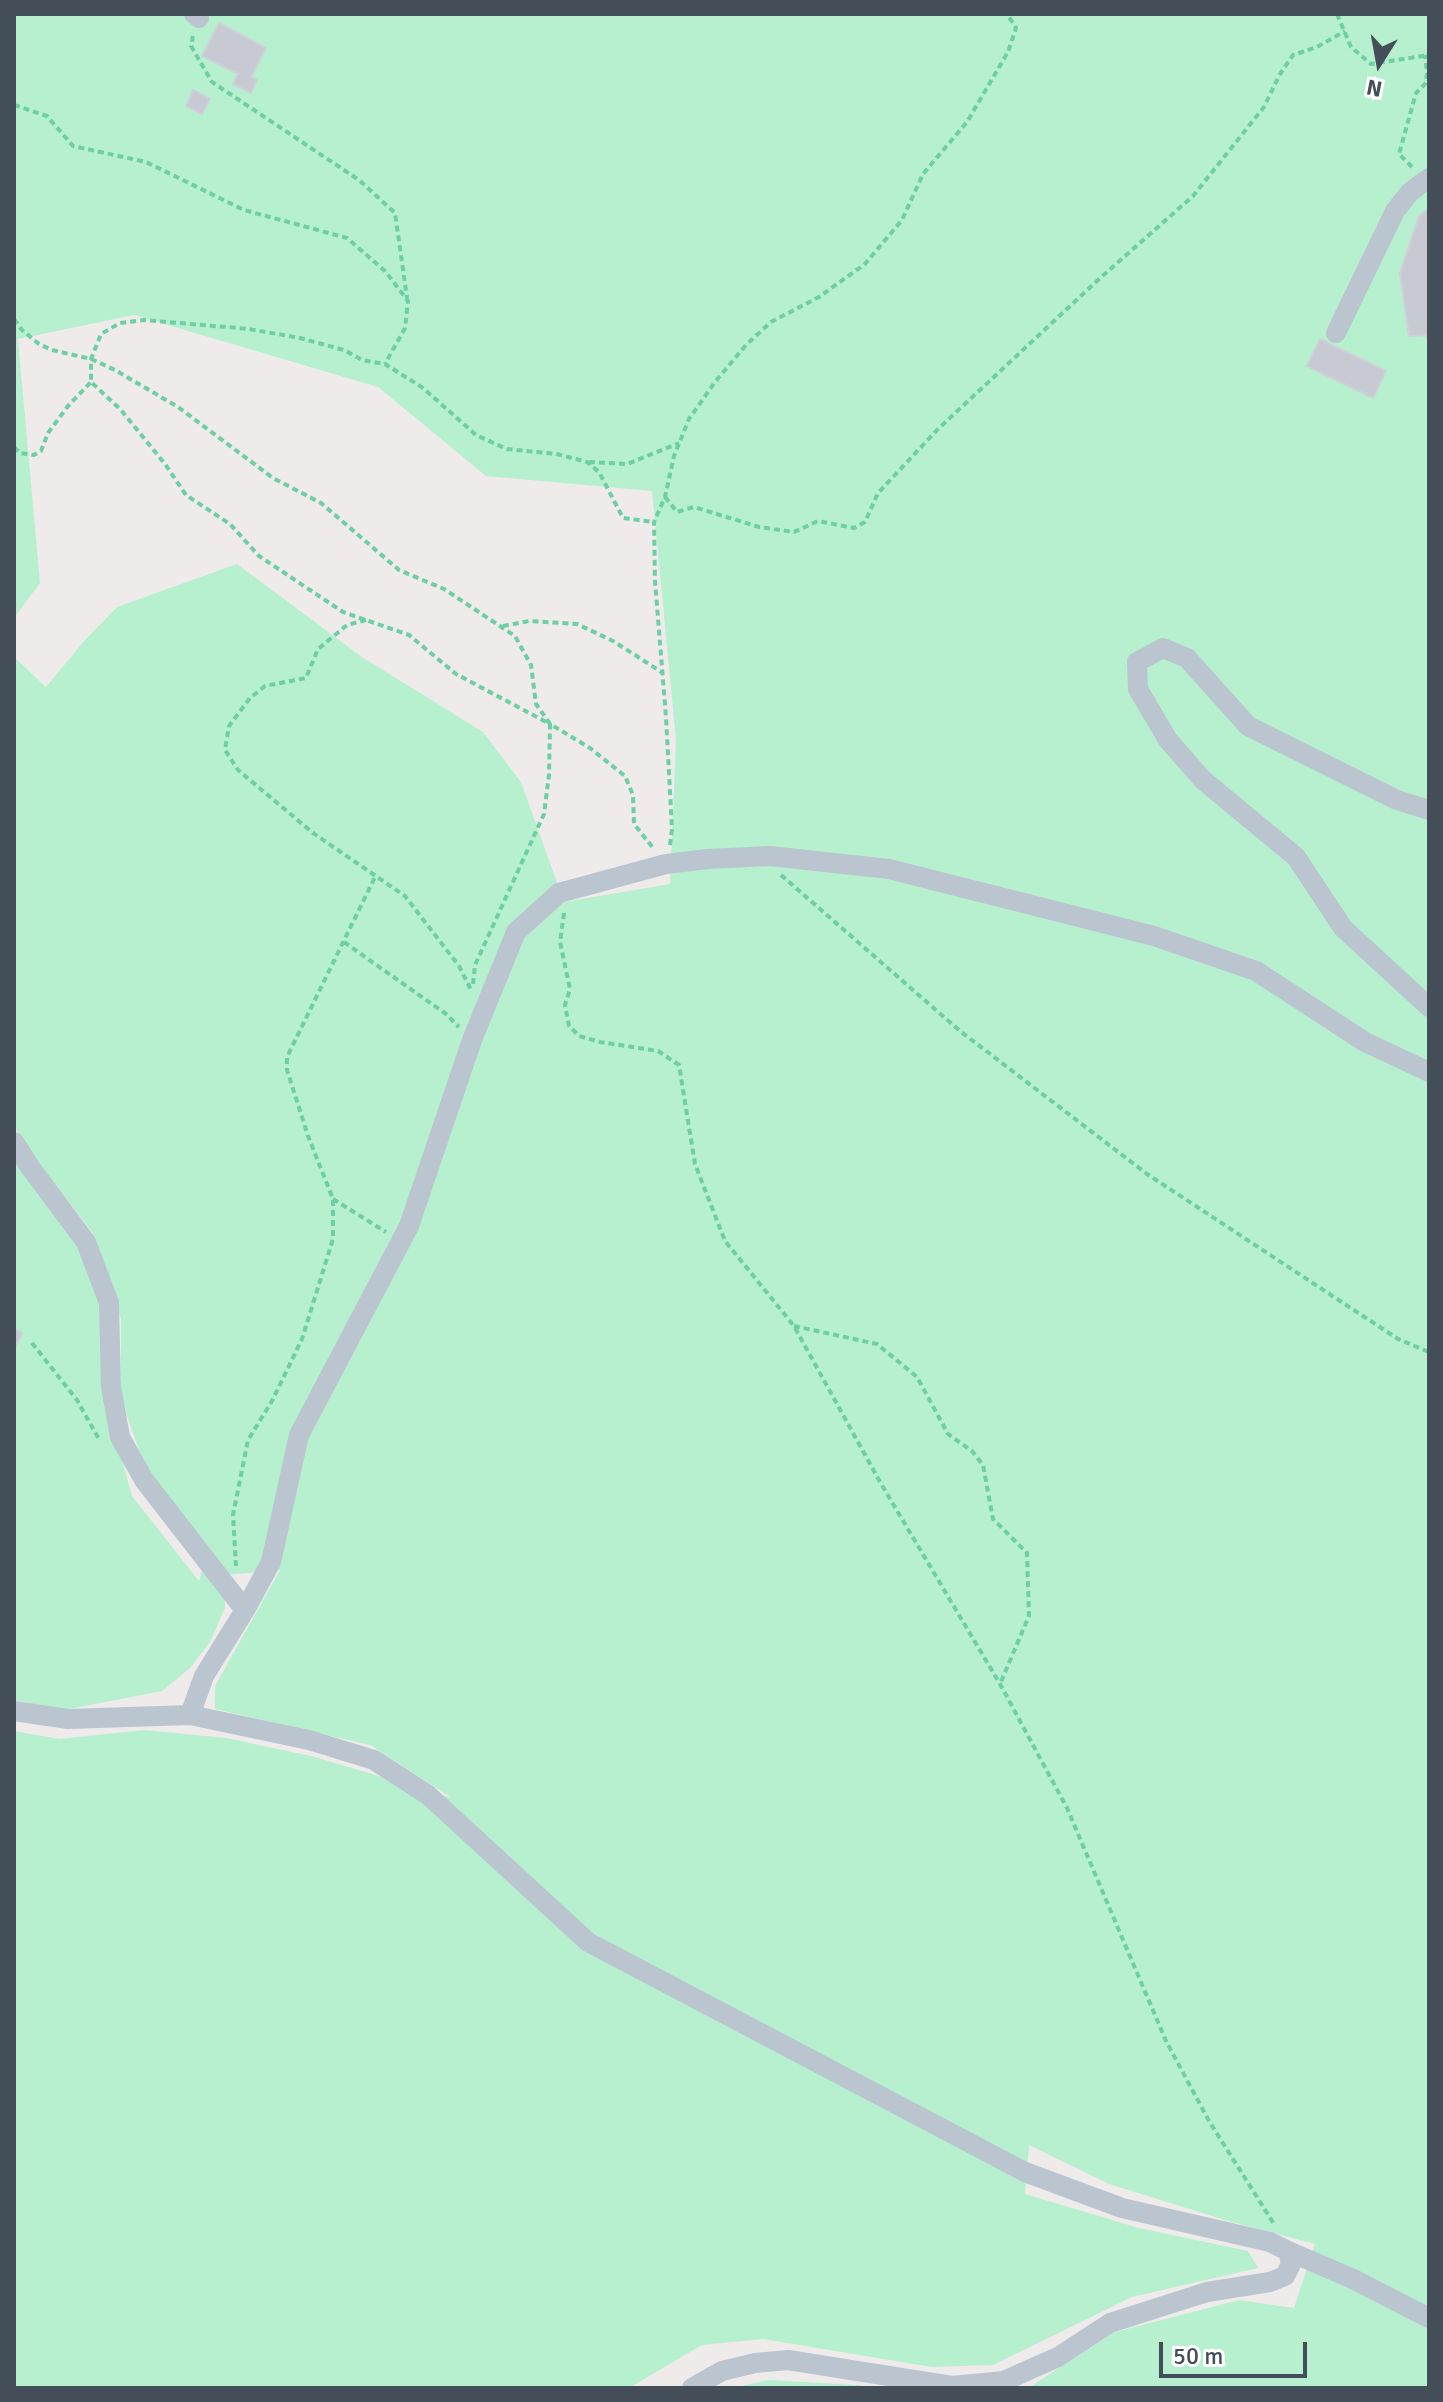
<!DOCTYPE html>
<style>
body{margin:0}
#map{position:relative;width:1443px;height:2402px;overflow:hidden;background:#efebeb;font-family:Signika,sans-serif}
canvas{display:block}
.frame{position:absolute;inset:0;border:16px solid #434e59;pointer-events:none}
.north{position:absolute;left:1339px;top:24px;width:80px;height:80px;-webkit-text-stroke:6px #fff;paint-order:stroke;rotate:191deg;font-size:22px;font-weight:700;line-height:32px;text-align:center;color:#434e59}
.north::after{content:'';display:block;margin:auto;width:28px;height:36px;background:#434e59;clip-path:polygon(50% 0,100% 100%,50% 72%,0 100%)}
.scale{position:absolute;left:1159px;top:2342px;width:148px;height:36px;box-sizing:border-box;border:4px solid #434e59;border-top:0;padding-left:10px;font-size:24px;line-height:28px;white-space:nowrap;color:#434e59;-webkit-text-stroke:6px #fff;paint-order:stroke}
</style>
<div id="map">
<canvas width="1443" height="2402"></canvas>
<div class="frame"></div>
<div class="north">N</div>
<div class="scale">50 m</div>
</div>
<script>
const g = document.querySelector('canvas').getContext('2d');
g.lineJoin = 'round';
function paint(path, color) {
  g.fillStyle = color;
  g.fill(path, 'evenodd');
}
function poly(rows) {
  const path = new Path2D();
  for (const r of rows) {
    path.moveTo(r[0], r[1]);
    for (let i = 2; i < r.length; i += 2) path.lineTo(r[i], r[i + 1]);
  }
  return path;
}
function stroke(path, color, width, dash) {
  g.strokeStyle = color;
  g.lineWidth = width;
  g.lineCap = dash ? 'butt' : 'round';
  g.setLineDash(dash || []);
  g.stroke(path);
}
const green = poly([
 [14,14,1429,14,1429,2388,1028,2388,1115,2332,1239,2300,1294,2308,1315,2244,1228,2221,1109,2184,1029,2145,1025,2194,1139,2228,1248,2251,1258,2268,1132,2297,993,2365,932,2367,763,2339,702,2345,629,2388,14,2388,14,1731,59,1739,145,1730,226,1738,315,1757,452,1798,370,1745,215,1709,215,1686,280,1570,225,1575,225,1608,210,1642,190,1668,162,1691,64,1710,14,1700,14,1155,81,1246,103,1304,103,1390,132,1496,199,1581,208,1548,165,1495,143,1462,121,1398,121,1319,93,1233,43,1169,14,1126,14,657,46,687,85,640,117,607,237,564,362,657,483,732,521,782,564,902,670,884,676,740,652,491,486,476,378,387,134,315,18,339,40,583,14,618],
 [768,2380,859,2385,871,2388,733,2388]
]);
const building = poly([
 [219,23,266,48,251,77,257,80,251,93,233,84,238,74,202,56,219,23],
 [193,90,210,99,202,114,186,106,193,90],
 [1429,208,1429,340,1425,335,1409,336,1400,273,1419,216,1429,208],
 [1320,339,1386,371,1373,398,1307,366,1320,339],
 [14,1329,22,1333,14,1350,14,1329]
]);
const path = poly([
 [1337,14,1351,47,1371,64,1429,55],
 [193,36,191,46,212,82,359,180,395,213,407,298],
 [14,105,47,116,73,146,146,162,244,210,347,238,385,271,408,301,405,328,385,364],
 [1412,167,1399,154,1416,93,1426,83,1427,72,1425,55],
 [14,319,22,330,39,344,52,350,91,359,115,370,178,407,273,478,321,503,399,570,444,589,515,636,531,665,536,704,550,724,590,748,625,776,633,795,634,824,654,849],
 [14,447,20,453,34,455,41,451,48,433,68,406,91,382],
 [589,462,627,464,679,443],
 [665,497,677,512,694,507,759,527,794,532,818,521,854,528,865,522,878,493,938,429,1098,280,1193,196,1264,107,1280,74,1293,55,1317,47,1345,31],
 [366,620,347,625,318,649,306,678,265,686,250,698,229,726,225,750,238,770,313,833,405,896,459,966,472,992],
 [503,626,529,621,577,624,613,641,663,673],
 [670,845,672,829,666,717,655,581,654,522,665,497,674,456,689,419,715,382,746,345,771,322,819,297,865,264,902,220,923,174,967,122,1008,52,1016,28,1007,14],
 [781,875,960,1031,1147,1174,1398,1339,1429,1352],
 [564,913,560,942,570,989,565,1005,569,1026,579,1036,600,1042,658,1051,679,1065,695,1164,725,1241,794,1326,880,1482,1000,1684,1067,1808,1166,2041,1209,2121,1274,2224],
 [344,942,446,1014,459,1027],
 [473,984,475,965,544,814,549,775,550,724,456,674,409,635,343,612,259,556,230,524,186,495,165,464,121,410,91,382,91,359,101,334,120,323,144,320,249,329,300,338,344,350,362,360,385,364,423,388,476,435,507,449,557,454,587,462,599,472,623,518,654,522],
 [333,1199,386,1232],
 [794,1326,877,1344,917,1377,948,1434,972,1451,983,1465,993,1519,1027,1553,1029,1616,1000,1684],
 [32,1343,77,1400,100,1441],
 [236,1566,233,1515,248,1440,272,1401,302,1339,333,1239,333,1199,308,1136,287,1070,287,1057,375,877]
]);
const minor = poly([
 [194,14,199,18],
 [1336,333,1395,211,1410,192,1429,178],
 [1429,810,1397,800,1248,726,1187,658,1163,648,1137,662,1138,689,1168,740,1203,780,1296,857,1343,928,1429,1007],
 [14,1142,30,1167,86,1242,109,1303,111,1387,120,1437,144,1480,245,1610],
 [14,1711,68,1719,190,1715,309,1740,374,1760,428,1795,588,1942,1025,2172,1122,2208,1270,2242,1288,2251,1291,2264,1285,2276,1270,2282,1207,2292,1110,2323,1058,2357,1004,2381,952,2386,788,2360,755,2363,722,2371,692,2388],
 [190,1715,204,1676,245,1610,271,1562,299,1435,409,1226,472,1040,516,932,559,893,666,864,708,859,770,856,889,869,1154,936,1256,971,1365,1042,1429,1072],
 [1288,2251,1353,2279,1429,2318]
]);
paint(green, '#b6f0cf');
paint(building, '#c7cad2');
stroke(building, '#cfd1d8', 2);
stroke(path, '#6dcfa3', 4, [6, 4]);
stroke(minor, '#bbc5cf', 20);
</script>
